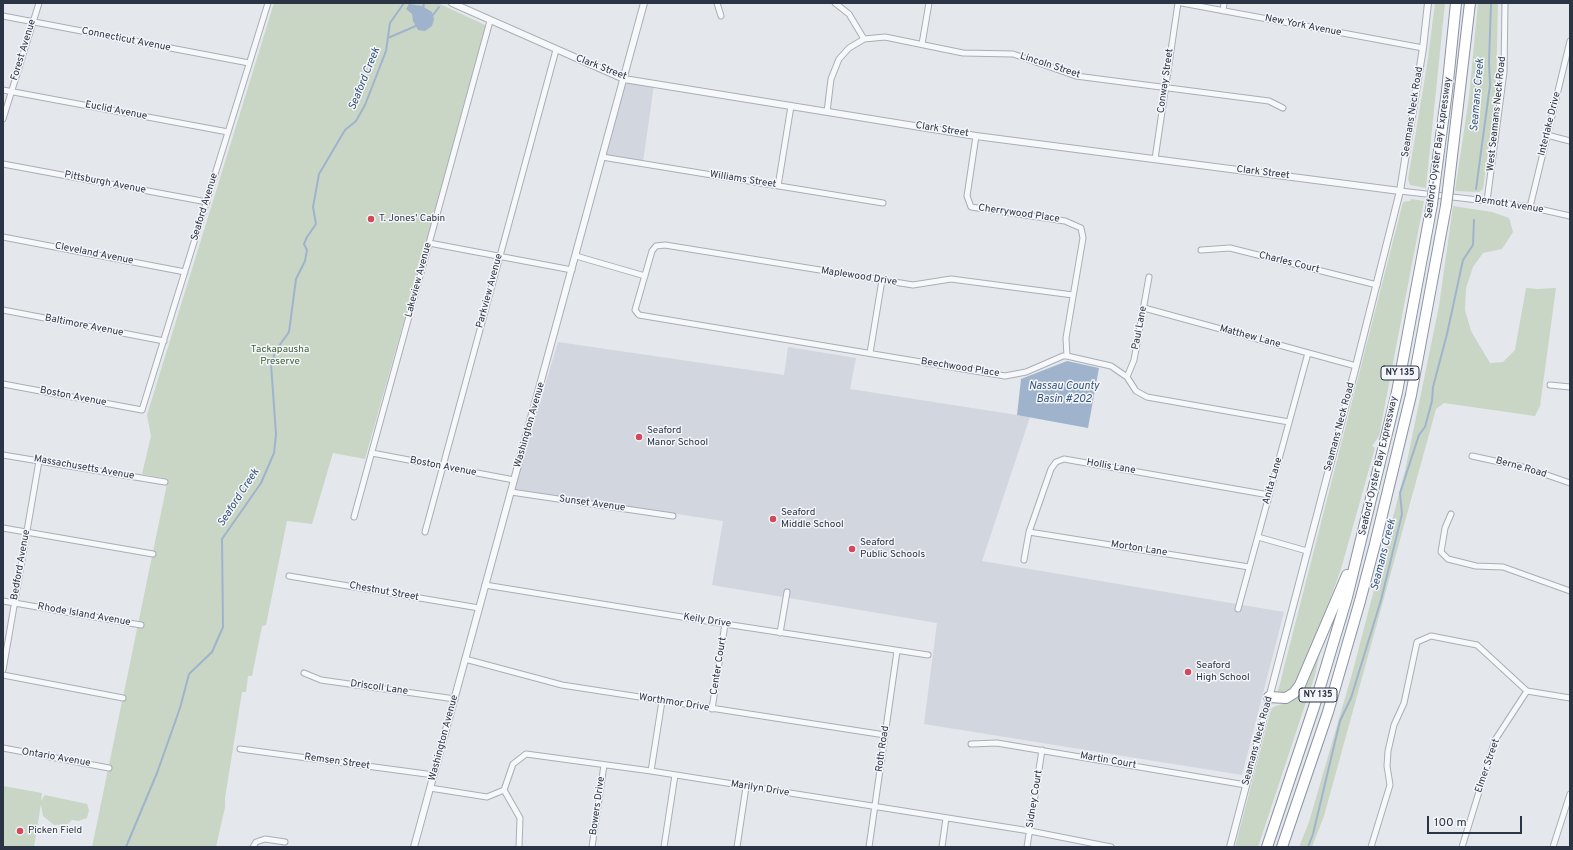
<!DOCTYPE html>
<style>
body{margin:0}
#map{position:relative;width:1573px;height:850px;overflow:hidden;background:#e4e7ec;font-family:Overpass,sans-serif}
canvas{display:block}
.frame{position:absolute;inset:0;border:4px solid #2b3445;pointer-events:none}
.scale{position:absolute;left:1427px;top:816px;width:95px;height:18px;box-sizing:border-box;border:2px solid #2b3445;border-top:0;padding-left:5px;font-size:12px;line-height:14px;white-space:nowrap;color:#2b3445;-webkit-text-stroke:3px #f4f6f9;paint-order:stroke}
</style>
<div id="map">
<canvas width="1573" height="850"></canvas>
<div class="frame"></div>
<div class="scale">100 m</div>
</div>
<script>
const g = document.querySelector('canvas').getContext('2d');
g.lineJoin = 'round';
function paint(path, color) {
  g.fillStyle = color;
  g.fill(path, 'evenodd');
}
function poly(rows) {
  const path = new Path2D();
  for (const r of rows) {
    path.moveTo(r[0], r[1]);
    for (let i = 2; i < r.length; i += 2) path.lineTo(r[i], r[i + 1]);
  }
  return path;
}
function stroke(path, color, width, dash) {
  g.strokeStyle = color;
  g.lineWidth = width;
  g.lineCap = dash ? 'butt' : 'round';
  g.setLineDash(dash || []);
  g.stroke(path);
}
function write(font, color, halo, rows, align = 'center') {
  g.font = font + ' Overpass,sans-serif';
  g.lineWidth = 3;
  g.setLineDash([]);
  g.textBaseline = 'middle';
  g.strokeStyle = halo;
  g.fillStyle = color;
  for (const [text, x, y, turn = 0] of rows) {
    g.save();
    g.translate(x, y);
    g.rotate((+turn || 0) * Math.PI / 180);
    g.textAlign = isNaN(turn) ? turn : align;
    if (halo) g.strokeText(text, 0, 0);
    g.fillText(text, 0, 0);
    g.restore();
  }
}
const built = poly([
 [625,81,654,85,643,162,604,156],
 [558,342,784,375,788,347,856,358,850,389,1030,417,982,561,1284,612,1242,775,924,724,937,623,712,585,723,521,514,489]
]);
const green = poly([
 [274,3,438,3,487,26,365,459,333,453,312,524,287,521,266,625,262,626,252,676,248,676,246,692,242,692,225,798,225,807,216,847,92,847,168,479,142,474,151,436,147,415],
 [1435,3,1445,3,1426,188,1410,185,1408,179,1427,65],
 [1478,3,1498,3,1496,92,1483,189,1479,192,1455,191,1469,97],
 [1411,199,1424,201,1379,436,1372,446,1375,448,1341,569,1316,638,1293,692,1277,695,1403,202,1410,201],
 [1453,206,1492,212,1509,218,1513,232,1502,249,1483,253,1473,267,1466,288,1465,310,1471,331,1490,363,1503,362,1515,350,1526,288,1537,289,1556,288,1540,406,1535,416,1444,403,1436,409,1324,816,1312,847,1299,847,1309,822,1352,674,1405,471,1439,306],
 [1319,648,1320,652,1315,675,1258,847,1235,847,1271,710,1273,707,1288,702],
 [3,786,42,793,41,801,45,795,87,804,89,810,87,818,78,821,72,820,68,824,54,825,43,816,41,804,34,847,3,847]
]);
const water = poly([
 [409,4,422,6,432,12,434,19,432,26,425,31,418,30,413,21,412,14,406,9],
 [1067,361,1099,368,1088,428,1017,415,1021,379]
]);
const stream = poly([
 [423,9,424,3],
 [433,15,439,7],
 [388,38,418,25],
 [1476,189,1490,85,1489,62,1491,3],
 [126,847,157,773,180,708,189,674,212,652,223,627,222,539,261,483,274,453,276,434,271,364,276,350,289,332,296,279,305,261,307,250,304,244,307,237,316,224,313,207,319,174,345,130,356,121,365,105,386,51,390,23,404,3],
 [1308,847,1313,834,1340,721,1351,698,1381,600,1402,514,1400,493,1419,435,1425,427,1432,401,1433,387,1447,334,1463,260,1473,245,1474,220]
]);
const minor = poly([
 [717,3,721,16],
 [835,3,849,14,864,39,885,37,963,53,1013,54,1076,76,1269,101,1283,108],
 [1182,3,1423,48],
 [1223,11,1224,3],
 [3,16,249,63],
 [922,44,929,3],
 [3,90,228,132],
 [827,112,831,79,839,59,849,48,864,39],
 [3,119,39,3],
 [1547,135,1570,141],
 [976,136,967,196,971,207,1065,221,1081,228,1083,238,1066,338,1067,356],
 [602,157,883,203],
 [1155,159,1178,3],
 [3,164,207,202],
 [778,186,791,106],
 [1400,191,1487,201,1530,207,1570,216],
 [1487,201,1504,72,1505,3],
 [1530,207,1570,41],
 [3,237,185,272],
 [429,243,572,270],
 [1201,250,1230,248,1377,285],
 [576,256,645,276],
 [1073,295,951,279,913,285,665,245,656,246,652,251,635,310,639,315,1005,376,1026,372,1063,356,1067,356,1111,366,1127,377,1136,391,1147,397,1289,422],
 [1144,308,1356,366],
 [3,310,164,341],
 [870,353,882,280],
 [1127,377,1134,360,1149,277],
 [3,384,142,410,268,3],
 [1550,385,1570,387],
 [372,453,514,480],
 [3,455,165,482],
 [1472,456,1527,468,1570,483],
 [511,492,673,516],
 [1451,514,1445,528,1441,552,1448,559,1476,566,1503,567,1570,591],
 [354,517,490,21],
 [3,528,153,554],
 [425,532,556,50],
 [1029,532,1249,567],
 [1258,537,1307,551],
 [1024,560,1029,532,1051,469,1056,462,1064,459,1269,495],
 [289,576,479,608],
 [485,585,725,624,928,655],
 [3,601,141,625],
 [1238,609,1308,353],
 [780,633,787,592],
 [465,659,562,685,885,735],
 [3,670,39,461],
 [304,673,321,680,455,699],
 [3,675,123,698],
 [712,709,725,624],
 [971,744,997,743,1246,785],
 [3,748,109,768],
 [240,749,434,775],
 [651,771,662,701],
 [430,788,487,797,504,790,513,764,526,754,651,771,1030,831,1111,847],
 [504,790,520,818,519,847],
 [253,847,256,842,265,839,285,842],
 [592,847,604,765],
 [664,847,675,775],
 [737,847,746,787],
 [869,847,897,651],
 [942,847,946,818],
 [1027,847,1042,750],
 [1371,847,1390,785,1387,766,1388,751,1394,725,1404,703,1417,642,1431,636,1477,645,1527,691,1570,698],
 [1462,847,1495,740,1527,691],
 [1553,847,1570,794]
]);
const tertiary = poly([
 [452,3,624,79,976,136,1400,191],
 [414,847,644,3],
 [1230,847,1356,366,1400,191,1423,48,1428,3]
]);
const motorway = poly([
 [1434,188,1447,91,1456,3],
 [1448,190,1470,3],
 [1269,697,1286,698,1294,693,1300,685,1347,575],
 [1267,847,1314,707,1347,597,1397,392,1432,204],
 [1282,847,1328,712,1360,601,1375,544,1411,395,1446,206]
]);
const motorwayBridge = poly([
 [1432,204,1434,188],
 [1446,206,1448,190]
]);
const markers = [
 [371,219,4,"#d1495b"],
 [639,437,4,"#d1495b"],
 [773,519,4,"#d1495b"],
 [852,549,4,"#d1495b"],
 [1188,672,4,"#d1495b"],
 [20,831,4,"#d1495b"]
];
const shields = [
 [1400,373,38],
 [1318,695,38]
];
const shieldNames = [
 ["NY 135",1400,373],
 ["NY 135",1318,695]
];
const streetNames = [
 ["New York Avenue",1303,26,11],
 ["Connecticut Avenue",126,40,11],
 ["Forest Avenue",24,50,-73],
 ["Lincoln Street",1050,66,18],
 ["Clark Street",601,68,21],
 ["Conway Street",1166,81,-82],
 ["Euclid Avenue",116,111,11],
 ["Seamans Neck Road",1413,112,-81],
 ["West Seamans Neck Road",1497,114,-84],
 ["Interlake Drive",1550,124,-76],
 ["Clark Street",942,130,9],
 ["Seaford-Oyster Bay Expressway",1439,148,-82],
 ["Clark Street",1263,173,7],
 ["Williams Street",743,180,9],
 ["Pittsburgh Avenue",105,183,11],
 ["Demott Avenue",1509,205,9],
 ["Seaford Avenue",205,207,-73],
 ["Cherrywood Place",1019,214,8],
 ["Cleveland Avenue",94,254,11],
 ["Charles Court",1289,263,14],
 ["Maplewood Drive",859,277,9],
 ["Lakeview Avenue",419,280,-75],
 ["Parkview Avenue",490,291,-75],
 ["Baltimore Avenue",84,326,11],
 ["Paul Lane",1140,328,-79],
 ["Matthew Lane",1250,337,15],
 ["Beechwood Place",960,368,9],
 ["Boston Avenue",73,397,11],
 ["Washington Avenue",530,425,-74],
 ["Seamans Neck Road",1340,427,-75],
 ["Seaford-Oyster Bay Expressway",1379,466,-77],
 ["Boston Avenue",443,467,11],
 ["Hollis Lane",1111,467,10],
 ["Massachusetts Avenue",84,468,10],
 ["Berne Road",1521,468,16],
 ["Anita Lane",1273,481,-74],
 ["Sunset Avenue",592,504,8],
 ["Morton Lane",1139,549,9],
 ["Bedford Avenue",21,565,-80],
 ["Chestnut Street",384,592,10],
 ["Rhode Island Avenue",84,615,10],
 ["Keily Drive",707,621,9],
 ["Center Court",719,666,-81],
 ["Driscoll Lane",379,688,8],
 ["Worthmor Drive",674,703,9],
 ["Washington Avenue",444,738,-75],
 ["Seamans Neck Road",1258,741,-75],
 ["Roth Road",883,749,-82],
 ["Ontario Avenue",56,758,10],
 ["Martin Court",1108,761,10],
 ["Remsen Street",337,762,8],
 ["Elmer Street",1488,766,-71],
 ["Marilyn Drive",760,789,9],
 ["Sidney Court",1035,799,-81],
 ["Bowers Drive",598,806,-82]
];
const poiNames = [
 ["T. Jones' Cabin",379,219],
 ["Seaford",647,431],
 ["Manor School",647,443],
 ["Seaford",781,513],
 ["Middle School",781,525],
 ["Seaford",860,543],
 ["Public Schools",860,555],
 ["Seaford",1196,666],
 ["High School",1196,678],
 ["Picken Field",28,831]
];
const parkNames = [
 ["Tackapausha",280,350],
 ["Preserve",280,362]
];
const waterNames = [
 ["Seaford Creek",365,79,-68],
 ["Seamans Creek",1478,95,-85],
 ["Nassau County",1064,387],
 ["Basin #202",1064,400],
 ["Seaford Creek",239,498,-57],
 ["Seamans Creek",1384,555,-76]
];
paint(built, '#d2d6de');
paint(green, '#c9d6c5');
paint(water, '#9fb4cc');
stroke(stream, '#9fb4cc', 2);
stroke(minor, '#a9aeb7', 7);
stroke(tertiary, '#a9aeb7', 8);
stroke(motorway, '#8b94a3', 12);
stroke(minor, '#f7f8fa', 5);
stroke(tertiary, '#f7f8fa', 6);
stroke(motorway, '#fff', 10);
stroke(motorwayBridge, '#8b94a3', 12, []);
stroke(motorwayBridge, '#fff', 10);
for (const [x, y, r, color] of markers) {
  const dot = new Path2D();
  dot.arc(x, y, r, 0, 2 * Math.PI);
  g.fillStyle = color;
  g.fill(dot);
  stroke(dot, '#f4f6f9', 1.5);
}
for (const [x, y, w] of shields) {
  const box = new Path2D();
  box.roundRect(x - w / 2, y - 7, w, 14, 3);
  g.fillStyle = '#f4f6f9';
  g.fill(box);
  stroke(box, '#2b3445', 1);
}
write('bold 9px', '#2b3445', null, shieldNames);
write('10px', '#2b3445', '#f4f6f9', streetNames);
write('10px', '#2b3445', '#f4f6f9', poiNames, 'left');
write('10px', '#3f6138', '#f4f6f9', parkNames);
write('italic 11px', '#34527a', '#f4f6f9', waterNames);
</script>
